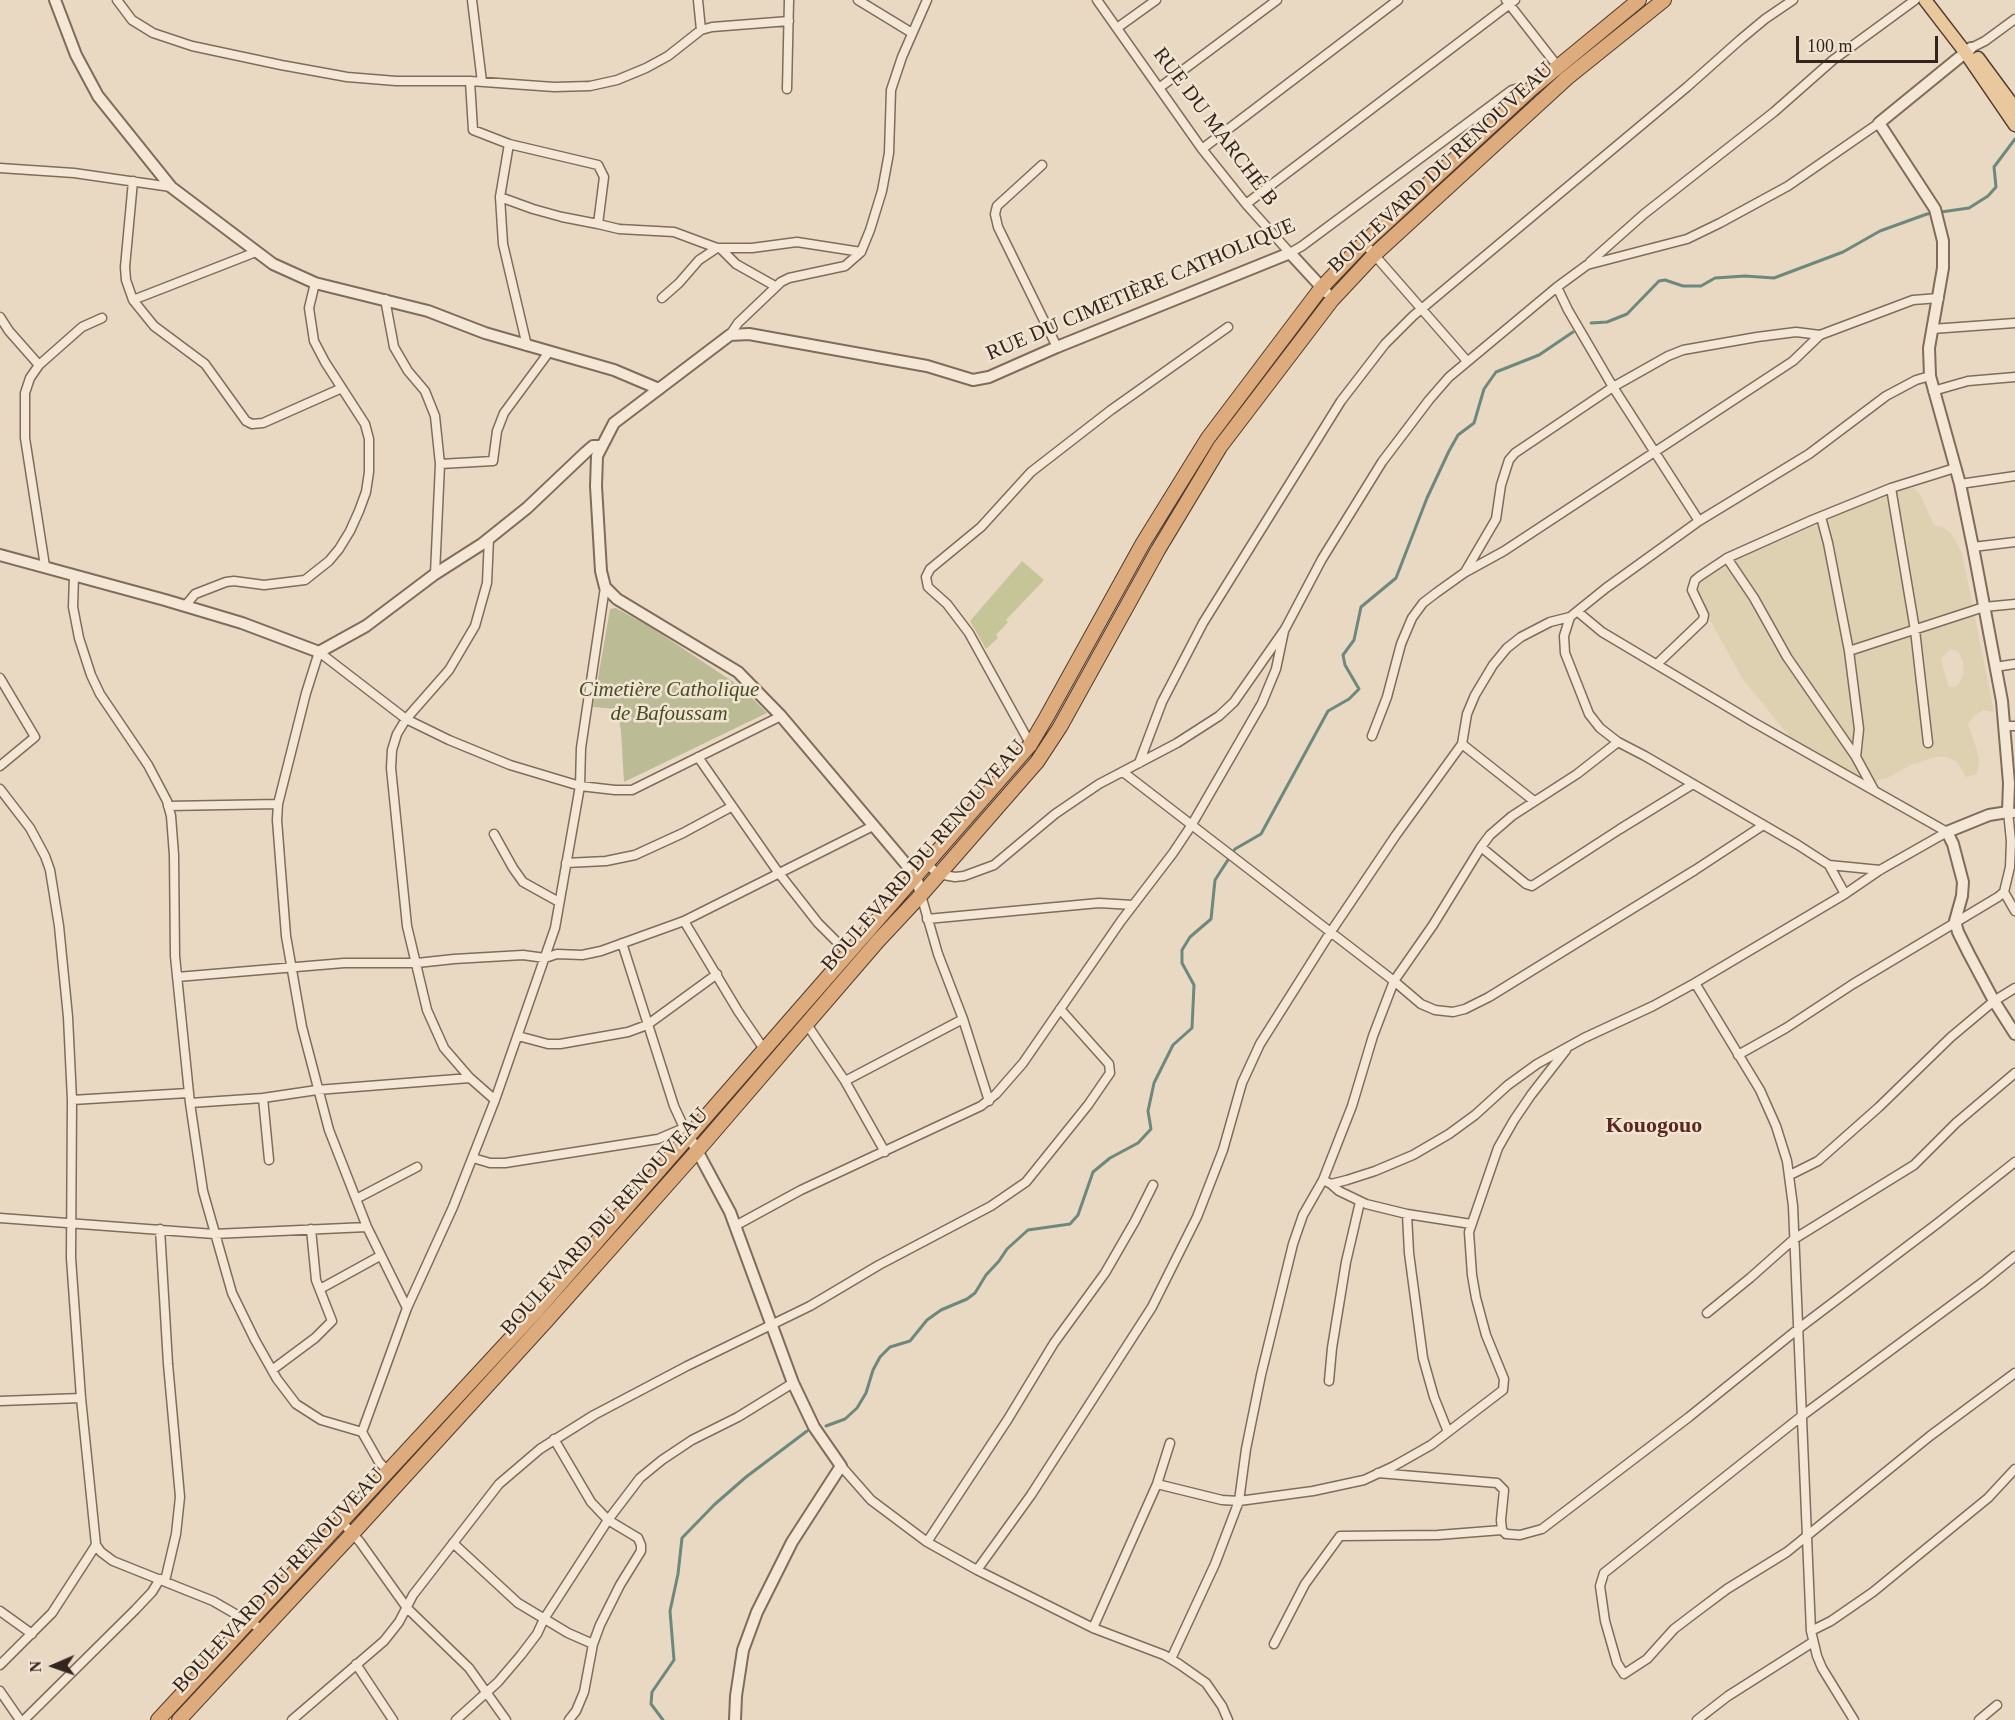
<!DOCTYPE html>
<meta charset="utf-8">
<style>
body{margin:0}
#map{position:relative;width:2015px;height:1720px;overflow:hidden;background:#e9d9c3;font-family:"Times New Roman",serif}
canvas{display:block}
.north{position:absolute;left:24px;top:1636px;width:60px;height:60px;-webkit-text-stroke:4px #f1e4d1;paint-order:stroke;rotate:268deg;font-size:16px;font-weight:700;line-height:24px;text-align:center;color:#33251e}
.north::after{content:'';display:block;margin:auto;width:21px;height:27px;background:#33251e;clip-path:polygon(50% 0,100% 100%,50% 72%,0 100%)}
.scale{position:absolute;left:1796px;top:36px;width:142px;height:27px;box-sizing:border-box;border:3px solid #33251e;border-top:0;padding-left:8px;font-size:18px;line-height:21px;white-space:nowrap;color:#33251e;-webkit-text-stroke:4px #f1e4d1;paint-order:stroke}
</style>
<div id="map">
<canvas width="2015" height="1720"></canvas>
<div class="north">N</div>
<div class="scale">100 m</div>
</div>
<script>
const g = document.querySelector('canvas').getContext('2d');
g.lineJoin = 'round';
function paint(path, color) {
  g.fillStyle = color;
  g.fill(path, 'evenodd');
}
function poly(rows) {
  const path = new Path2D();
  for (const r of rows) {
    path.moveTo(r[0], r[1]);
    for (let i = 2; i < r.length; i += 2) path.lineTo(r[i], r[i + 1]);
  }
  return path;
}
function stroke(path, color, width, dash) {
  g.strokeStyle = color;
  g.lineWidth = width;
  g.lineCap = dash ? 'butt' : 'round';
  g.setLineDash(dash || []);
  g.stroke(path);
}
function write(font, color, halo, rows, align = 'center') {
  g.font = font + ' "Times New Roman",serif';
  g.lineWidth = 5;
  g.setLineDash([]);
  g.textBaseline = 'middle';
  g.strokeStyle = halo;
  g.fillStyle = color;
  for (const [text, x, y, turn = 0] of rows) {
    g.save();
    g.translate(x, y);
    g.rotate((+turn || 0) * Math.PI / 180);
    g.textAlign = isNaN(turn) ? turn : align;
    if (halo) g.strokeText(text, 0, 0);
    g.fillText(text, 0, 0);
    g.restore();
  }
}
const farmland = poly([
 [1904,488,1914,488,1921,496,1934,525,1944,528,1952,534,1962,553,1994,712,1983,710,1974,716,1968,724,1977,750,1979,760,1977,774,1966,777,1957,762,1947,757,1936,757,1911,765,1887,778,1868,783,1789,736,1742,678,1708,616,1699,597,1698,587,1704,580,1746,553,1783,540,1886,492],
 [1949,650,1956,650,1959,653,1963,662,1964,673,1958,685,1951,687,1948,685,1941,659]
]);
const green = poly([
 [1022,561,1044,580,1006,620,1008,622,996,635,998,638,986,649,970,621]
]);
const cemetery = poly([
 [616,608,652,628,741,687,767,713,624,782,621,731,617,709,593,707,610,609]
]);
const stream = poly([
 [1591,323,1607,322,1627,314,1659,281,1665,280,1683,286,1701,286,1715,278,1745,276,1774,278,1843,252,1880,231,1927,214,1969,208,1988,196,1996,187,1994,167,2015,139],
 [826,1426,845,1419,857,1408,866,1393,873,1370,880,1357,890,1347,910,1341,927,1320,941,1310,967,1299,975,1293,986,1275,999,1261,1007,1249,1028,1230,1070,1224,1078,1215,1093,1172,1110,1158,1138,1143,1151,1129,1148,1111,1154,1083,1173,1045,1192,1028,1194,985,1182,963,1182,950,1190,937,1211,919,1215,880,1235,849,1261,834,1328,711,1349,699,1359,689,1345,665,1343,655,1354,640,1361,607,1396,578,1427,498,1449,451,1458,435,1474,423,1484,389,1496,372,1539,355,1573,332],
 [663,1720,651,1704,652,1692,674,1660,670,1611,678,1574,682,1538,714,1505,746,1477,807,1431]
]);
const minor = poly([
 [117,0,132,20,153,33,192,46,281,65,347,77,396,81,470,81,554,87,590,86,617,80,646,68,668,56,701,30,712,27,789,21],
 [472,0,482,82],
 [698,0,701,30],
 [858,0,912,33],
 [1097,0,1202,149,1246,204,1290,253,1302,246,1512,90,1519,88,1531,89],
 [1506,0,1559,68],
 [1117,28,1156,0],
 [1971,48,1985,41,2015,19],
 [470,81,473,130,509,144],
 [1159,88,1277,0],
 [787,89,789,0],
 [1202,149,1398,0],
 [1042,165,997,206,995,214,998,227,1057,347],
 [0,168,74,173,171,187],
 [133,181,125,267,126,280,133,300,154,326,205,364,246,421,252,424,263,423,342,388],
 [500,197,503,244,527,346],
 [1246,204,1515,0],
 [598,224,604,177,598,165,509,144,500,197,533,209,562,217,598,224,619,229,674,232,717,248,752,248,797,242,861,252],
 [1364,243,1467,361],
 [721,249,736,264,775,286],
 [1590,262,1644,214,1774,112,1833,60,1915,0],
 [1557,287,1568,310,1613,387,1699,521],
 [662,298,679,283,699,260,717,248],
 [385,299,394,347,408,371,425,391,435,416,440,464,435,574],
 [133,300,256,252],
 [0,317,9,331,39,365],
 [1932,329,2015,323],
 [730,335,738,323,781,282,789,278,845,266,861,252,870,230,882,191,889,153,891,90,902,57,927,0],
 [1933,391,1968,381,2015,377],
 [440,464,493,461,497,431,504,413,549,352],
 [1960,484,2015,476],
 [1891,488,1915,630,1928,743],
 [1821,517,1828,543,1849,651,1859,729,1856,757],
 [489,538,487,583,475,626,449,670,406,719,397,734,392,750,391,768,407,926,427,1010,444,1048,470,1078,495,1100],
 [1973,547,2015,542],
 [1727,558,1754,598,1787,657,1856,757,1874,790],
 [45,566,25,438,25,393,30,378,39,365,82,327,102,318],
 [1465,572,1496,519,1501,485,1509,460,1515,453,1613,387,1668,356,1683,350,1757,337,1796,332,1820,335],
 [74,576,73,607,79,638,91,675,100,694,148,765,167,801,171,816,174,855,175,956,190,1103,203,1191,232,1293,255,1340,277,1379,296,1404,321,1420,362,1432],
 [185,606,195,594,226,582,234,581,264,585,305,580,329,561,339,549,350,531,359,511,366,492,369,472,369,439,365,424,325,362,314,341,309,308,315,283],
 [1849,651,1984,607,2015,604],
 [1657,664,1703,620,1704,615,1692,590,1695,580,1700,576,1727,558,1812,520,1891,488,1955,468],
 [1995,667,2015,664],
 [0,678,35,737,0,766],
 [2005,726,2015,726],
 [1372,736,1387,697,1401,644,1412,618,1423,603,1436,593,1464,573,1504,551,1793,361,1820,335,1913,300,1939,298],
 [1462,744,1467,714,1475,695,1493,665,1507,648,1521,637,1550,622,1570,617],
 [1032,747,969,633,947,604,928,587,926,577,930,569,981,527,1031,472,1111,410,1228,327],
 [698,757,778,872,818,923,849,954],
 [1139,763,1162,702,1203,623,1341,401,1385,344,1413,316,1687,87,1741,39,1765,19,1793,0],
 [1123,772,1394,981,1421,1004,1435,1010,1453,1012,1465,1009,1489,997,1695,870,1762,826],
 [0,789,30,828,45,856,50,870,59,926,68,1017,72,1100,71,1258,81,1398,96,1545,101,1552,113,1561,213,1601,263,1630],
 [168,806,278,804],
 [494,834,513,868,523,882,559,902],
 [1481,847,1526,884,1532,886,1620,829,1693,784],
 [566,863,606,861,635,855,683,833,731,807],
 [927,864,938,874,955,877,964,876,994,865,1055,814,1099,784,1177,743,1219,716,1234,702,1285,629,1322,559,1382,462,1429,400,1449,377,1557,287,1587,265,1687,239,1720,223,1788,186,1879,123],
 [1829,865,1845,894],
 [1880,870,1829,865,1798,845,1645,756,1618,742,1600,728,1589,714,1565,653,1564,636,1570,617,1606,588,1699,521,1809,454,1886,396,1916,380,1930,376],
 [2004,892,2015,911],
 [921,895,938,954,963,1019,989,1101],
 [927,919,1099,903,1133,905],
 [684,921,738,1011,766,1052],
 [622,943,674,1106,686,1132],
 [177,977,344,963,417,963,454,959,523,955,545,958,557,954,582,955,601,951,684,921,873,826],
 [1695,983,1760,1090,1776,1126,1787,1161,1793,1206,1811,1631,1817,1656,1822,1668,1854,1720],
 [806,1023,845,1081,885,1152],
 [518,1036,548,1044,560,1044,628,1032,647,1025,717,974],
 [1738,1055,1786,1028,1853,984,1998,897,2004,892,2010,867,2011,841,2008,812,2015,813],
 [845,1081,963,1019],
 [72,1100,188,1093],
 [190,1103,263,1098],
 [473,1158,490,1163,505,1163,658,1139,684,1128],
 [269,1160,263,1098,317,1090,470,1078],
 [1790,1175,1818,1161,1879,1107,1951,1037,1994,1001,2015,988],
 [1323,1180,1331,1184,1347,1180,1375,1171,1413,1155,1449,1134,1475,1115,1508,1085,1537,1064,1584,1038,1653,1006,1695,983,1845,894,1880,870,1947,832,1753,722,1602,632,1578,612],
 [1331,1184,1339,1191,1366,1204,1407,1214,1471,1224],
 [356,1199,417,1167],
 [1407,1214,1409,1253,1423,1358,1434,1397,1448,1432],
 [0,1218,214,1234,367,1227],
 [735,1226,801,1190,981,1106,996,1094,1023,1063,1121,921,1173,853,1191,826,1262,703,1276,669,1284,631],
 [160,1229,168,1364,180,1497,176,1534,165,1581],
 [2015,1256,1983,1282,1803,1415,1604,1573,1600,1586,1605,1621,1617,1663,1624,1674,1647,1659,1674,1629,1695,1613,1727,1589,1787,1552,1930,1436,2015,1373],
 [320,1289,380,1256],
 [407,1308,367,1227,329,1130,302,1027,286,936,277,820,278,804,306,693,319,652,406,719,449,740,510,765,580,786,615,790,632,790,781,716],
 [1707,1313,1750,1278,1794,1239,1914,1165,1956,1123,2015,1073],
 [272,1370,315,1338,332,1321,316,1280,311,1229],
 [1329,1381,1332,1348,1346,1262,1360,1202],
 [0,1401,81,1398],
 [554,1439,591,1502,608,1520,638,1538,641,1545,641,1551,620,1585,600,1625,593,1644,584,1692,576,1711,569,1720],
 [841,1466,871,1500,927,1542,977,1570,1093,1628,1164,1655,1179,1664,1206,1683,1222,1706,1228,1720],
 [390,1473,379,1462,362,1432,407,1308,453,1207,495,1100,555,928,580,786,581,748,605,587],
 [1378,1473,1497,1483,1504,1490,1501,1520,1502,1530,1506,1534,1520,1535,1542,1529,1689,1417,1798,1329,1938,1223,2015,1162],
 [1157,1484,1222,1500,1239,1501,1313,1491,1364,1480,1394,1466,1431,1445,1503,1390,1504,1379,1486,1335,1476,1298,1472,1275,1469,1232,1498,1148,1514,1120,1531,1095,1566,1050],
 [341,1521,360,1542,407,1608,469,1668,506,1720],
 [927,1542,1008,1419,1054,1343,1105,1273,1135,1221,1153,1185],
 [453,1543,518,1603,568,1633,593,1644],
 [977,1570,1031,1495,1152,1307,1197,1217,1223,1150,1242,1083,1260,1044,1330,933,1396,835,1462,744,1534,801],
 [0,1611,32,1634],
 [1093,1628,1157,1484,1170,1443],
 [1811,1631,1831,1621,1873,1592,1988,1498,2015,1469],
 [1274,1644,1305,1584,1340,1536,1438,1535,1502,1530],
 [1171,1659,1215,1564,1239,1501,1246,1449,1261,1375,1293,1244,1303,1215,1323,1180,1352,1106,1373,1036,1394,981,1433,925,1481,847,1490,835,1512,816,1577,774,1618,742],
 [356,1664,393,1720],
 [0,1665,52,1613,96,1545],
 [0,1691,20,1720],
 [24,1720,135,1610,152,1592,160,1579],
 [292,1720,384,1641,399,1622,413,1595,499,1484,540,1449,594,1415,687,1366,810,1306,879,1265,991,1206,1026,1182,1088,1105,1110,1073,1109,1064,1060,1009],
 [456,1720,498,1682,521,1655,537,1634,544,1619,608,1520,640,1478,662,1460,692,1440,738,1417,793,1383],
 [1697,1720,1728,1696,1813,1642],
 [1979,1720,1997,1705]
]);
const tertiary = poly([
 [55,0,76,55,98,96,171,187,273,264,315,283,428,311,485,333,614,370,659,389],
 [1971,48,1879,123,1935,209,1943,241,1943,268,1929,348,1930,376,1960,484,1973,547,2002,701,2009,783,2008,812,1989,815,1947,832,1953,844,1963,882,1962,896,1955,921,1958,932,1969,954,1994,1001,2015,1034],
 [0,555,165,600,242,623,319,652,366,626,435,574,482,544,527,508,586,452,593,446,601,446],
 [921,895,916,876,781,716,738,672,617,599,605,587,601,571,596,486,597,456,614,423,730,335,749,334,927,366,973,380,989,377,1057,347,1290,253,1326,292],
 [693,1143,730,1212,793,1383,814,1427,841,1466,792,1542,757,1612,743,1650,736,1696,735,1720]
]);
const primary = poly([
 [1925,0,1965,52,2015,125],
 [1978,58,2015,108]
]);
const trunk = poly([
 [158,1720,538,1309,1030,745,1046,718,1143,543,1208,438,1322,287,1364,243,1531,89,1639,0],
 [179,1720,353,1533,548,1319,698,1150,878,941,921,895,1037,762,1060,727,1158,550,1220,447,1332,300,1375,254,1567,78,1664,0]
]);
const streetNames = [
 ["RUE DU MARCHÉ B",1215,127,53],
 ["BOULEVARD DU RENOUVEAU",1441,168,-43],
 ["RUE DU CIMETIÈRE CATHOLIQUE",1141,290,-23],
 ["BOULEVARD DU RENOUVEAU",924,856,-49],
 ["BOULEVARD DU RENOUVEAU",605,1222,-48],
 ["BOULEVARD DU RENOUVEAU",279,1581,-47]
];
const parkNames = [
 ["Cimetière Catholique",669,690],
 ["de Bafoussam",669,714]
];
const neighbourhoodNames = [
 ["Kouogouo",1654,1126]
];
paint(farmland, '#ded1b1');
paint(green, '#c6c598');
paint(cemetery, '#bbbb96');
stroke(stream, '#6d897e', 3);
stroke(minor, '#816b5b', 11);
stroke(tertiary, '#816b5b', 14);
stroke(primary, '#4f3a2f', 15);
stroke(trunk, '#4f3a2f', 16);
stroke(minor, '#f5e7d5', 8);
stroke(tertiary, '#f5e7d5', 10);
stroke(primary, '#e9c89e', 12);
stroke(trunk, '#ddab7c', 14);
write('21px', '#33251e', '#f1e4d1', streetNames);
write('italic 21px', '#484d27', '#f1e4d1', parkNames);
write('bold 22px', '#5b2722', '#f1e4d1', neighbourhoodNames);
</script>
